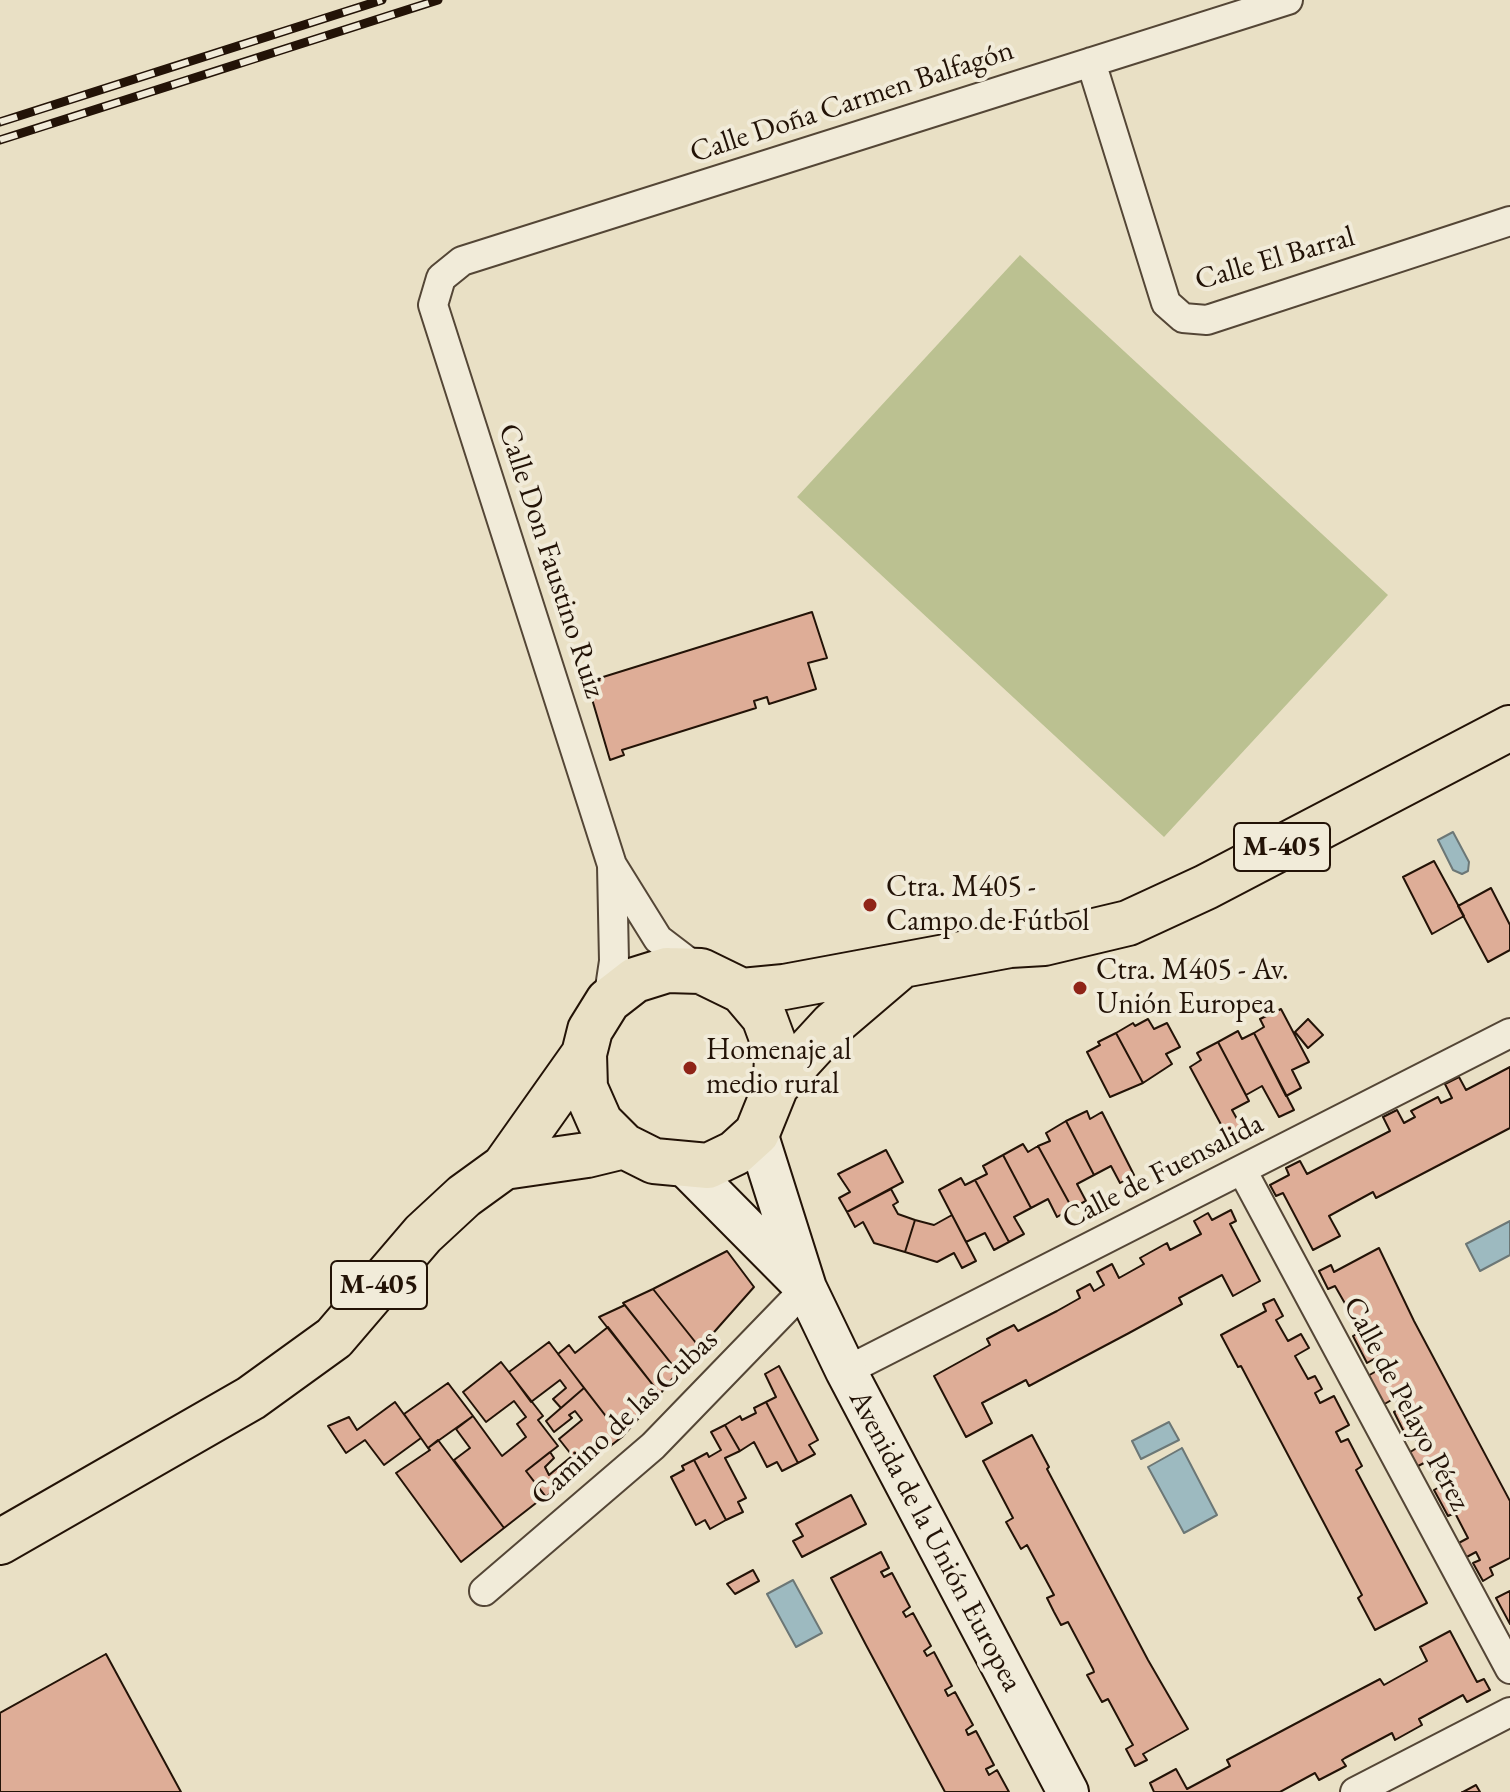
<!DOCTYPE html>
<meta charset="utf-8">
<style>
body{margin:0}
canvas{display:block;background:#e9e0c5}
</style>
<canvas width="1510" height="1792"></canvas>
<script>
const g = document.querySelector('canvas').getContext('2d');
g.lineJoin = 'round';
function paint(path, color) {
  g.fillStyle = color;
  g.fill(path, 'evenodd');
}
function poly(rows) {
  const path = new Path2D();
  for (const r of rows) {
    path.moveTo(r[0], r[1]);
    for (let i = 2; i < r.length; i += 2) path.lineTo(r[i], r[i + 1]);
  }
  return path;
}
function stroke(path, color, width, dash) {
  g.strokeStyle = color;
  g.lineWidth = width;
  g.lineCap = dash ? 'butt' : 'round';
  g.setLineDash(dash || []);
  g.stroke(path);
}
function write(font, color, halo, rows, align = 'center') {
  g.font = font + ' "EB Garamond",serif';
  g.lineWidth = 8;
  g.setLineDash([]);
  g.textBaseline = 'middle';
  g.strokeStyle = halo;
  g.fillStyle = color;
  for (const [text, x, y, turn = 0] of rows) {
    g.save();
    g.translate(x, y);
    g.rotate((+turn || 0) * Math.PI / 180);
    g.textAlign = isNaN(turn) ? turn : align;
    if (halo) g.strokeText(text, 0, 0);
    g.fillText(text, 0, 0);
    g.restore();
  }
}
const green = poly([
 [1020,255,1388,595,1164,837,797,497]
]);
const water = poly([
 [1453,832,1469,862,1468,871,1462,874,1453,870,1438,840,1453,832],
 [1510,1221,1510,1255,1480,1271,1466,1244,1510,1221],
 [1169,1422,1179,1440,1141,1459,1132,1441,1169,1422],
 [1182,1448,1217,1515,1184,1533,1148,1467,1182,1448],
 [793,1580,822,1633,796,1647,767,1594,793,1580]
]);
const building = poly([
 [812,612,827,658,808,663,816,689,769,704,767,697,754,701,756,708,622,750,624,755,610,760,587,682,812,612],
 [1434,861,1464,916,1432,934,1403,877,1434,861],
 [1491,888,1510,925,1510,950,1488,962,1458,906,1491,888],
 [1281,1009,1309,1062,1292,1070,1301,1088,1286,1096,1254,1033,1264,1027,1260,1019,1281,1009],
 [1148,1019,1154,1029,1167,1023,1180,1047,1166,1054,1172,1064,1143,1083,1116,1033,1133,1023,1135,1026,1148,1019],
 [1308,1019,1323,1035,1308,1048,1295,1032,1308,1019],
 [1238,1031,1242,1039,1254,1033,1294,1110,1279,1117,1262,1086,1246,1095,1218,1042,1238,1031],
 [1116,1033,1143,1083,1110,1097,1087,1052,1100,1045,1098,1042,1116,1033],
 [1218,1042,1249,1101,1232,1110,1246,1135,1231,1143,1190,1067,1201,1060,1197,1053,1218,1042],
 [1510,1067,1510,1128,1376,1198,1373,1192,1329,1216,1340,1236,1313,1250,1283,1193,1276,1196,1270,1185,1289,1175,1286,1168,1300,1161,1307,1174,1390,1131,1383,1117,1397,1110,1404,1123,1415,1117,1411,1111,1438,1097,1441,1103,1452,1098,1445,1084,1459,1077,1466,1090,1510,1067],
 [1087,1111,1090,1119,1102,1112,1134,1175,1120,1183,1111,1166,1094,1175,1066,1121,1087,1111],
 [1066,1121,1094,1175,1077,1184,1086,1201,1072,1208,1038,1146,1050,1141,1046,1133,1066,1121],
 [1023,1144,1028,1152,1038,1146,1072,1208,1057,1217,1048,1199,1031,1208,1003,1155,1023,1144],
 [886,1150,903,1182,847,1212,839,1198,850,1192,838,1174,886,1150],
 [1003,1155,1031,1208,1014,1217,1024,1234,1009,1242,975,1180,987,1174,983,1166,1003,1155],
 [961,1178,965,1185,975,1180,1009,1242,994,1250,985,1233,966,1242,939,1190,961,1178],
 [891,1189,898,1202,893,1205,898,1214,915,1220,905,1252,874,1243,863,1222,855,1227,847,1212,891,1189],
 [1231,1210,1236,1221,1230,1224,1260,1281,1233,1296,1222,1275,1179,1298,1182,1304,1129,1333,1029,1386,1026,1380,982,1403,992,1423,966,1437,934,1376,990,1345,987,1339,1000,1332,1014,1325,1018,1331,1057,1311,1080,1298,1077,1291,1090,1284,1094,1291,1104,1285,1097,1272,1112,1264,1119,1278,1144,1264,1140,1258,1167,1243,1170,1250,1201,1234,1194,1221,1208,1213,1212,1220,1231,1210],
 [952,1215,976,1261,962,1268,954,1253,937,1262,905,1252,915,1220,934,1225,952,1215],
 [1379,1248,1414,1321,1510,1501,1510,1558,1490,1568,1493,1575,1483,1581,1473,1563,1480,1560,1476,1552,1463,1559,1455,1545,1468,1538,1455,1513,1448,1516,1434,1490,1441,1486,1428,1461,1414,1468,1407,1454,1420,1446,1414,1436,1408,1440,1394,1412,1400,1409,1395,1398,1381,1406,1366,1377,1380,1369,1374,1359,1367,1363,1353,1336,1360,1332,1347,1307,1335,1286,1328,1289,1319,1271,1331,1265,1334,1272,1379,1248],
 [727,1251,754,1287,700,1348,653,1289,727,1251],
 [653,1289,700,1348,678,1372,623,1303,653,1289],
 [1274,1299,1283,1316,1276,1320,1288,1341,1301,1334,1309,1348,1295,1356,1308,1379,1315,1376,1322,1389,1315,1393,1320,1403,1334,1396,1349,1425,1336,1432,1341,1442,1348,1439,1362,1466,1356,1470,1427,1603,1375,1630,1358,1598,1362,1595,1241,1366,1238,1367,1221,1335,1266,1311,1263,1304,1274,1299],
 [625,1305,678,1372,660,1394,599,1317,625,1305],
 [608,1327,660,1394,622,1437,558,1354,569,1345,575,1353,608,1327],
 [549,1342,584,1388,561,1408,553,1399,566,1388,560,1380,531,1402,509,1372,549,1342],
 [501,1362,543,1416,538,1420,558,1446,526,1471,545,1496,504,1528,454,1460,470,1448,456,1429,473,1416,502,1456,526,1437,517,1424,526,1417,514,1401,486,1422,463,1392,501,1362],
 [779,1366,818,1440,809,1445,815,1454,798,1463,766,1402,776,1397,765,1374,779,1366],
 [448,1383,473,1416,428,1448,404,1414,448,1383],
 [584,1388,622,1437,582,1468,559,1439,582,1420,575,1411,569,1415,572,1418,554,1432,546,1421,584,1388],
 [395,1402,421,1438,384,1465,365,1440,346,1453,328,1426,349,1417,357,1430,395,1402],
 [766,1402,798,1463,782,1471,777,1462,767,1467,754,1442,740,1451,725,1425,740,1416,742,1420,756,1413,754,1408,766,1402],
 [725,1425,740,1451,725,1458,746,1498,738,1502,743,1512,726,1520,694,1460,707,1453,709,1457,721,1450,711,1432,725,1425],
 [1032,1435,1049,1467,1047,1469,1148,1660,1188,1729,1143,1754,1147,1760,1135,1766,1126,1749,1133,1745,1129,1738,1108,1699,1102,1702,1087,1675,1094,1672,1093,1669,1068,1622,1061,1625,1054,1612,1047,1598,1054,1595,1027,1545,1021,1549,1006,1522,1013,1518,983,1461,1032,1435],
 [438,1440,504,1528,461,1562,396,1473,430,1450,428,1448,438,1440],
 [550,1452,554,1458,545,1467,549,1475,572,1456,582,1468,546,1497,526,1471,550,1452],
 [694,1460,726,1520,710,1529,705,1520,696,1525,671,1477,684,1470,682,1466,694,1460],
 [851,1495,866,1524,802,1557,793,1541,803,1536,796,1524,851,1495],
 [881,1552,889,1568,881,1572,884,1577,892,1573,910,1607,903,1612,906,1617,913,1613,931,1646,924,1651,927,1656,934,1652,952,1686,945,1690,948,1696,955,1692,973,1725,966,1730,968,1735,976,1731,994,1765,986,1769,989,1775,997,1770,1009,1792,945,1792,866,1645,831,1578,881,1552],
 [753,1570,759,1581,735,1594,727,1584,753,1570],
 [1510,1591,1510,1624,1496,1598,1510,1591],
 [1450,1631,1477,1682,1484,1679,1490,1690,1467,1702,1463,1695,1419,1719,1422,1725,1395,1740,1392,1733,1345,1758,1342,1760,1346,1766,1319,1780,1315,1773,1280,1792,1154,1792,1150,1783,1176,1769,1187,1789,1230,1766,1227,1760,1342,1699,1380,1679,1384,1685,1427,1661,1420,1647,1450,1631],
 [106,1654,181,1792,0,1792,0,1713,106,1654],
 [1476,1785,1480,1792,1462,1792,1463,1792,1476,1785]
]);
const street = poly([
 [1091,62,1166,303,1183,318,1207,320,1510,221],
 [700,971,658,939,612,865,433,305,441,278,462,261,1288,0],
 [608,1001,614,961,612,866],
 [1242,1170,1510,1669],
 [846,1371,1510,1033],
 [484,1591,653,1446,806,1288],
 [1355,1792,1510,1712]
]);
const secondary = poly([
 [757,1133,806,1288,846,1371,1068,1792],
 [684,1165,802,1284]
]);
const primary = poly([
 [667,970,701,971,742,991,764,1017,777,1052,776,1086,757,1133,735,1153,708,1166,654,1161,624,1146,600,1122,585,1088,584,1054,590,1030,608,1001,635,980,667,970],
 [742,991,784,987,1010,945,1044,943,1128,923,1206,887,1510,728],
 [776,1086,833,1024,901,966],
 [504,1167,587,1155,624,1146],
 [0,1542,251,1398,334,1338,423,1234,464,1196,504,1167,584,1054]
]);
const rail = poly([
 [0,122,382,0],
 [0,140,438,0]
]);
const markers = [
 [870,905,8,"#8f2418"],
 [1080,988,8,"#8f2418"],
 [690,1068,8,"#8f2418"]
];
const shields = [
 [1282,847,96],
 [379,1285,96]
];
const shieldNames = [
 ["M-405",1282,847],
 ["M-405",379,1285]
];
const streetNames = [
 ["Calle Doña Carmen Balfagón",852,102,-18],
 ["Calle El Barral",1275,259,-16],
 ["Calle Don Faustino Ruiz",551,561,72],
 ["Calle de Fuensalida",1163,1172,-27],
 ["Calle de Pelayo Pérez",1406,1404,62],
 ["Camino de las Cubas",625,1418,-43],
 ["Avenida de la Unión Europea",935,1541,62]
];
const poiNames = [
 ["Ctra. M405 -",886,888],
 ["Campo de Fútbol",886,922],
 ["Ctra. M405 - Av.",1096,971],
 ["Unión Europea",1096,1005],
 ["Homenaje al",706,1051],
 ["medio rural",706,1085]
];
paint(green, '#bbc191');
paint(water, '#9dbac0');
stroke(water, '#6c7776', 2);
paint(building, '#dead97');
stroke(building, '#231307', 2);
stroke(street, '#544636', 32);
stroke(secondary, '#231307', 44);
stroke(primary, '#231307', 48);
stroke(street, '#f1ebd9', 28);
stroke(secondary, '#f1ebd9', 40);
stroke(primary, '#e9e0c5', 44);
stroke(rail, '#231307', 9);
stroke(rail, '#f1ebd9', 6, [18]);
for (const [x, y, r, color] of markers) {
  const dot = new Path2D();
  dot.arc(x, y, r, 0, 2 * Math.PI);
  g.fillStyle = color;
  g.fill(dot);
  stroke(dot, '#f1ebd9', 3);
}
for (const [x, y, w] of shields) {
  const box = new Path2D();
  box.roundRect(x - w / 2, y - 24, w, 48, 6);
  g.fillStyle = '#f1ebd9';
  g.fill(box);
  stroke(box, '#231307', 2);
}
write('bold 28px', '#231307', null, shieldNames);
write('30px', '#231307', '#f1ebd9', streetNames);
write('30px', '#231307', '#f1ebd9', poiNames, 'left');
</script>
